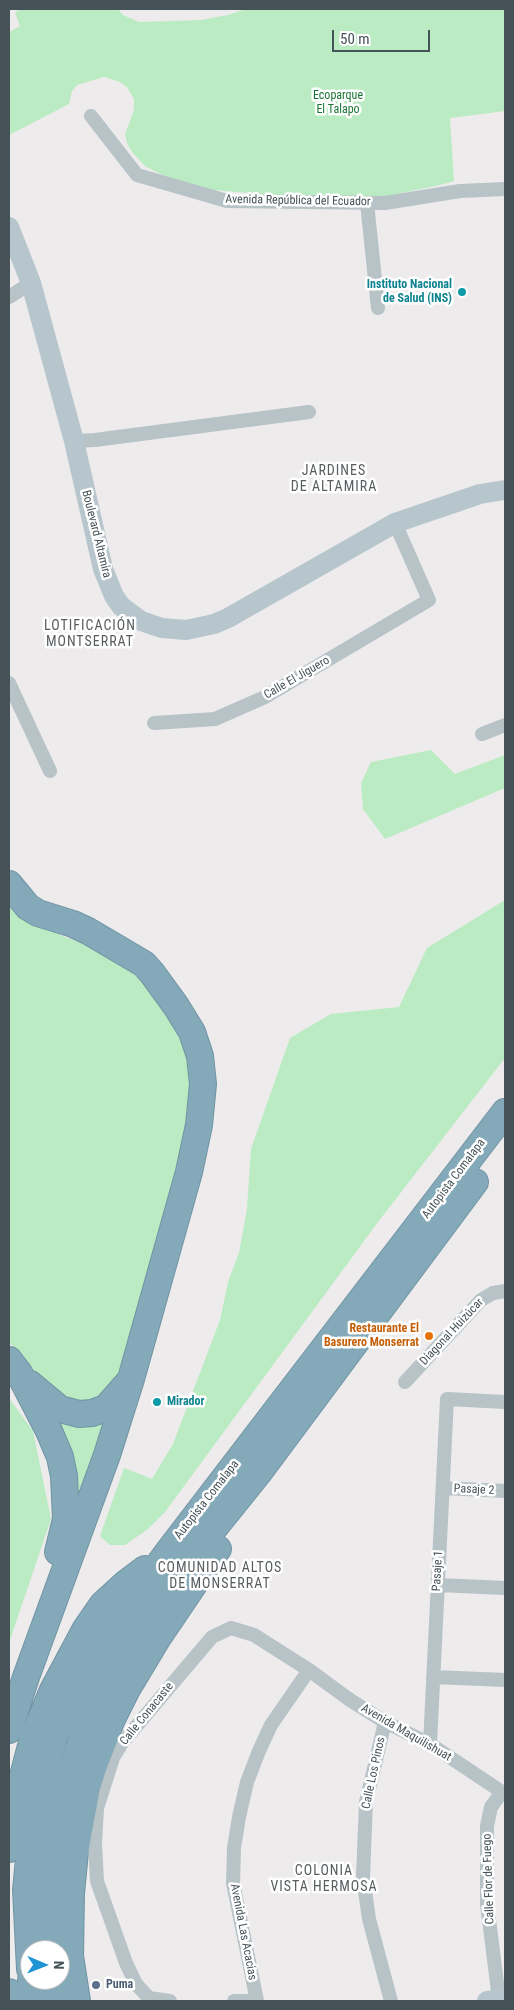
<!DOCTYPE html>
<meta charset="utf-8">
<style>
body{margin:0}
#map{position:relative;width:514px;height:2010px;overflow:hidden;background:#eeebec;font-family:"Roboto Condensed",sans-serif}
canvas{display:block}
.frame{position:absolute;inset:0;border:10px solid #455257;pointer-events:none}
.north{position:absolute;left:20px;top:1940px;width:50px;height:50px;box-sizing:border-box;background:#fff;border:1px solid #b5babc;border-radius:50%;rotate:91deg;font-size:14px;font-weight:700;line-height:20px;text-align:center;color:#455257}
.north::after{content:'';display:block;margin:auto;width:18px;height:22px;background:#2094d3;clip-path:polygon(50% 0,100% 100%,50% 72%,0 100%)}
.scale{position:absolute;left:332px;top:30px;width:98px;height:22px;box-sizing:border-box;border:2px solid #455257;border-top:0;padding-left:6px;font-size:15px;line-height:18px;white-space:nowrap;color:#455257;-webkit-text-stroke:4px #fff;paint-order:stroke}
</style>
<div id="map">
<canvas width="514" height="2010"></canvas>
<div class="frame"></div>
<div class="north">N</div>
<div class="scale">50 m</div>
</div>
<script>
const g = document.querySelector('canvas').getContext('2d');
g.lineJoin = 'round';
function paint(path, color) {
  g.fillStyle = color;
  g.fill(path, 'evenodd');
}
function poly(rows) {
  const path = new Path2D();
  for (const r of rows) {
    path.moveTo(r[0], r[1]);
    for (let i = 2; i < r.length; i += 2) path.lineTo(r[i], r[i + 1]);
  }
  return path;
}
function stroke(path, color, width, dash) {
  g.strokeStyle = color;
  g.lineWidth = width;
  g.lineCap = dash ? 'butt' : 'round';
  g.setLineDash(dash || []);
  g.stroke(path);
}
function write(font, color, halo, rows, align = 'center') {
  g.font = font + ' "Roboto Condensed",sans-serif';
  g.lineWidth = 5;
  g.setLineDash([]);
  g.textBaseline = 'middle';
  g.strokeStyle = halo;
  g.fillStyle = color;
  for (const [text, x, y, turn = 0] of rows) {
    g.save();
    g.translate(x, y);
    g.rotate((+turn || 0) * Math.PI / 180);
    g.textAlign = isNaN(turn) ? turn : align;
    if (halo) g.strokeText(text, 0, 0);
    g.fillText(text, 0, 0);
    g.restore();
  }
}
const green = poly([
 [20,9,118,9,123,15,139,22,201,20,228,15,246,9,505,9,505,111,450,118,454,181,440,185,377,198,283,196,203,189,160,174,145,166,132,152,127,143,125,134,134,110,134,99,127,87,120,82,104,77,77,85,72,91,69,104,9,135,9,32,20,26,15,13],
 [431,750,455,774,505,755,505,788,385,839,363,809,361,783,371,762],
 [505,900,505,1058,378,1222,165,1512,148,1529,125,1545,110,1545,100,1536,124,1468,152,1479,173,1444,220,1320,228,1282,239,1253,247,1209,251,1149,290,1038,331,1014,399,1007,427,948],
 [9,902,45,927,62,936,102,950,127,968,153,991,186,1046,193,1107,121,1372,108,1389,90,1401,74,1401,56,1389,30,1369,9,1341],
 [9,1398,33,1431,51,1519,9,1643],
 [53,1416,109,1418,77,1516]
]);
const street = poly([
 [91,116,137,175,227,201,385,203,460,191,505,189],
 [367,203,378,308],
 [9,297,31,283],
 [74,441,95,440,309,412],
 [9,683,50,771],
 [154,723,215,719,265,697,429,600,395,523],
 [482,734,505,725],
 [405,1382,481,1300,493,1293,505,1291],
 [443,1488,505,1491],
 [438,1585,505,1588],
 [433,1677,505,1680],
 [385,1722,366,1802,363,1877,369,1919,391,2001],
 [430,1744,447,1399,505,1402],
 [499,1999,487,1904,487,1826,491,1807,502,1792],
 [170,2001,149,1998,136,1984,126,1963,97,1881,95,1843,97,1808,113,1758,122,1743,212,1637,231,1628,254,1635,309,1670,350,1700,385,1722,430,1744,505,1794],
 [234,2001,257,2001],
 [257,2001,233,1883,234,1848,239,1817,247,1782,259,1751,271,1725,309,1670]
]);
const secondary = poly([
 [9,227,31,283,74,441,103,569,114,596,121,606,141,621,162,628,186,630,214,624,228,618,395,523,480,494,505,490],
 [487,2001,505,1999]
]);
const highway = poly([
 [9,884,28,907,38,913,73,924,88,931,144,964,152,973,176,1006,192,1032,200,1056,203,1084,199,1125,189,1172,131,1379,107,1455,26,1677,9,1730],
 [9,1360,19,1373,49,1431,60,1457,64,1476,66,1519,58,1552],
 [30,1384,60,1409,79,1414,92,1413,106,1408,127,1384],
 [9,1849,18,1795,33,1738,53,1690,85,1630,103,1604,125,1584,145,1569],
 [50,1950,50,1865,63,1793,89,1719,119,1662,178,1573,260,1471,475,1182],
 [30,1969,26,1890,33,1818,47,1761,55,1735,84,1676,112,1629,168,1552,505,1112],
 [31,1980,35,2001],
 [52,1980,57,2001],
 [9,1992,10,2001],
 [77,2001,70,1956,71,1893,75,1852,87,1787,94,1765,112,1719,127,1689,157,1639,218,1549]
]);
const markers = [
 [462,292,5,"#0f9aa8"],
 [429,1336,5,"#e8710a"],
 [157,1402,5,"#0f9aa8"],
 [96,1985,5,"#5c6f8a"]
];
const parkNames = [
 ["Ecoparque",338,96],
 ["El Talapo",338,110]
];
const streetNames = [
 ["Avenida República del Ecuador",298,201,1],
 ["Boulevard Altamira",96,534,76],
 ["Calle El Jiguero",297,678,-30],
 ["Autopista Comalapa",454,1179,-53],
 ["Diagonal Huizúcar",452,1332,-47],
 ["Pasaje 2",474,1490,3],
 ["Autopista Comalapa",207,1500,-52],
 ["Pasaje 1",438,1571,-87],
 ["Calle Conacaste",147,1714,-51],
 ["Avenida Maquilishuat",406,1733,30],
 ["Calle Los Pinos",374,1773,-78],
 ["Calle Flor de Fuego",489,1879,-92],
 ["Avenida Las Acacias",243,1932,79]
];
const cultureNames = [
 ["Instituto Nacional",452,285],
 ["de Salud (INS)",452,299],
 ["Mirador",167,1402,"left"]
];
const foodNames = [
 ["Restaurante El",419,1329],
 ["Basurero Monserrat",419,1343]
];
const serviceNames = [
 ["Puma",106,1985]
];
const neighbourhoodNames = [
 ["JARDINES",334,471],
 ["DE ALTAMIRA",334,487],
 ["LOTIFICACIÓN",90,626],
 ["MONTSERRAT",90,642],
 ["COMUNIDAD ALTOS",220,1568],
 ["DE MONSERRAT",220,1584],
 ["COLONIA",324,1871],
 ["VISTA HERMOSA",324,1887]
];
paint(green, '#baebc2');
stroke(highway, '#7094a4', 28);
stroke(street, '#b7c3c7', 14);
stroke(secondary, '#b7c6cc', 20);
stroke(highway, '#84a9b9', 26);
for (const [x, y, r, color] of markers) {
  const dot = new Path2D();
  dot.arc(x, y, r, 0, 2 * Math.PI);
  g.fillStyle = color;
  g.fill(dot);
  stroke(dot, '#fff', 2);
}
write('12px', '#1a7434', '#fff', parkNames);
write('12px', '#455257', '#fff', streetNames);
write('bold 12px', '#0d838f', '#fff', cultureNames, 'right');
write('bold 12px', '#c56008', '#fff', foodNames, 'right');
write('bold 12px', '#4e5e75', '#fff', serviceNames, 'left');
g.letterSpacing = '1px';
write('14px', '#585d60', '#fff', neighbourhoodNames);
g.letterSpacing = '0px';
</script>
